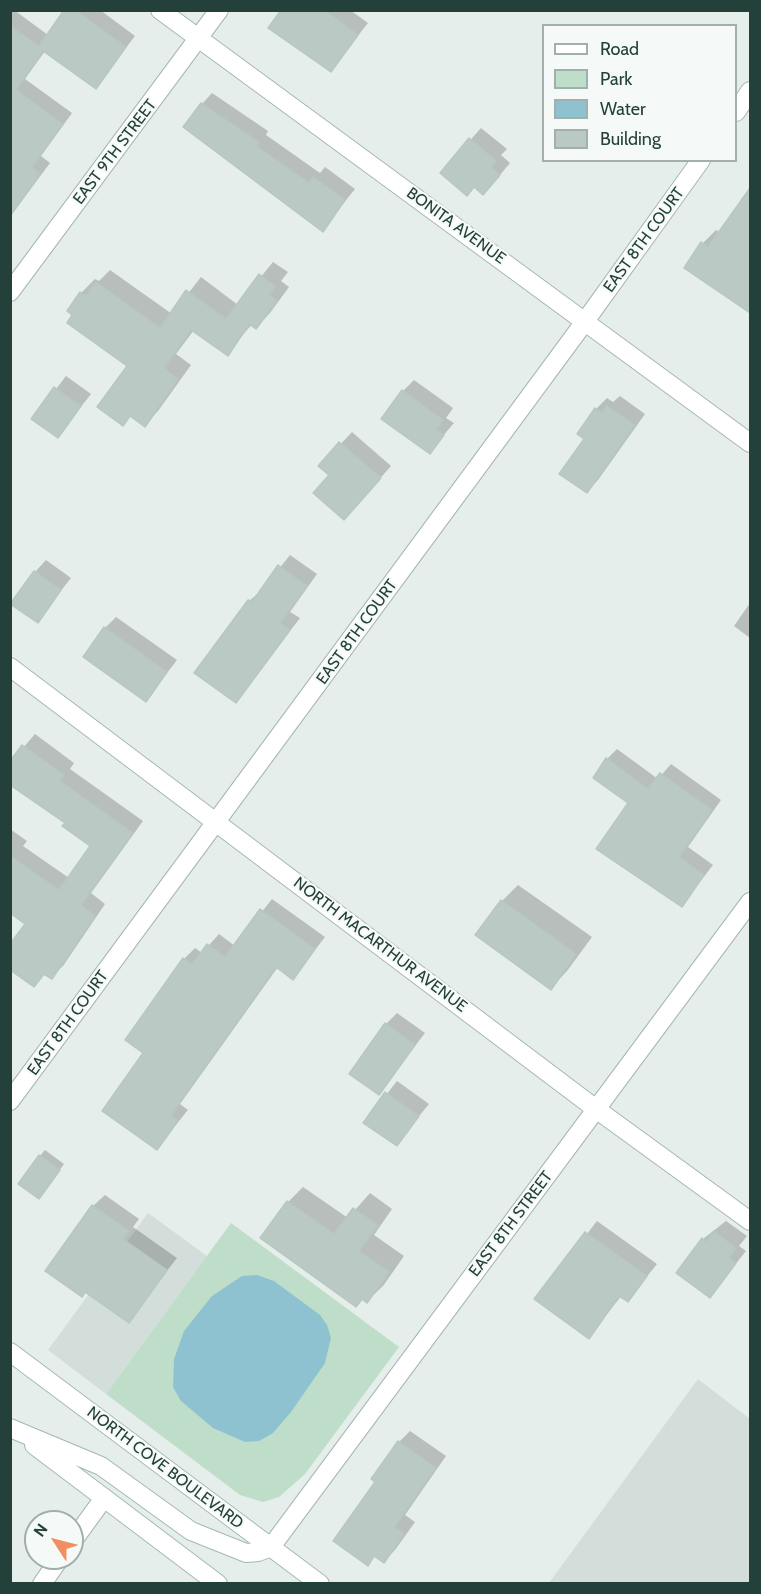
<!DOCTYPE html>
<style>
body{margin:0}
#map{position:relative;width:761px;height:1594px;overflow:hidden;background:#e5eeea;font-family:Cabin,sans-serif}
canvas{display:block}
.frame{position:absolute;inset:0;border:12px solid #24403a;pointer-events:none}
.legend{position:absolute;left:542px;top:24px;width:195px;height:138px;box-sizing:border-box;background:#f5faf8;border:2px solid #a1b0ac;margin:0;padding:8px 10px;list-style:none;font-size:18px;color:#24403a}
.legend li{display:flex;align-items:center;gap:12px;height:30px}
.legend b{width:30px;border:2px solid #a1b0ac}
.north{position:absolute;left:24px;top:1510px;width:60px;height:60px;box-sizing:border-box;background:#f5faf8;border:2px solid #a1b0ac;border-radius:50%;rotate:306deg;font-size:16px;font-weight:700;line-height:24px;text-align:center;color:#24403a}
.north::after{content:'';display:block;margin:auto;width:21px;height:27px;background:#f08f61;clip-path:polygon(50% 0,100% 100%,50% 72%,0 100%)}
</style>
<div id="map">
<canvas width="761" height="1594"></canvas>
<div class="frame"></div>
<ul class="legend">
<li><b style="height:8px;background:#fff"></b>Road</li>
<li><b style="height:16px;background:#bedec9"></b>Park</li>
<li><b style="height:16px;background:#8ec2d1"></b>Water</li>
<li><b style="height:16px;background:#bac9c4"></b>Building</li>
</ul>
<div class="north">N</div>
</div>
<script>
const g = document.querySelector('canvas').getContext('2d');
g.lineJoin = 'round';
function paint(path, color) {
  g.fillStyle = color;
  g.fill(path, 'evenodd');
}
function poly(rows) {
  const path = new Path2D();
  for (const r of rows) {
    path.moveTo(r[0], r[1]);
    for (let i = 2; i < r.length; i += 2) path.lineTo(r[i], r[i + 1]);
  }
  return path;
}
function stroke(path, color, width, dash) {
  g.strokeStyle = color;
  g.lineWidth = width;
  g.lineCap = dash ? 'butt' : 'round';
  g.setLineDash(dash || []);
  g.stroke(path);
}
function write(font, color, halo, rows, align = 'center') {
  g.font = font + ' Cabin,sans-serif';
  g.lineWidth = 4.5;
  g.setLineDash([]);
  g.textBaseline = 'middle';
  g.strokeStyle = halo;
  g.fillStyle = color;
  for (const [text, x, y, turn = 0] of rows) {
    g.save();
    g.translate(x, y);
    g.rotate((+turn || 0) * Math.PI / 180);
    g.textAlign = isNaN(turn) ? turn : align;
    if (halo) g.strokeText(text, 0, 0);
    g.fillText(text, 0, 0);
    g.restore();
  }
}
const built = poly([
 [148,1213,207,1256,106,1394,48,1350],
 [698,1379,750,1419,750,1583,549,1583]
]);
const green = poly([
 [231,1223,399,1347,305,1474,279,1497,263,1502,240,1495,106,1394]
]);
const water = poly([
 [257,1275,274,1281,320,1315,327,1325,331,1338,325,1363,291,1412,273,1433,259,1441,245,1442,213,1428,181,1401,173,1387,174,1359,184,1331,212,1296,242,1276]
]);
const shadow = poly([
 [14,10,48,35,66,10,100,10,135,36,96,87,45,51,25,79,72,113,41,156,50,163,10,217,10,11],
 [282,10,350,10,368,23,331,70],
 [212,93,268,131,266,135,320,173,325,167,355,189,322,230,202,104],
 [481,128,507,149,501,155,510,163,494,182,474,186,442,172],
 [750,194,750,311,703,243,716,230,720,233],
 [273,262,288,272,281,281,289,287,270,313,256,327,252,324,227,354,194,330,176,354,191,365,158,411,145,425,132,415,123,424,129,365,69,311,82,292,95,279,99,281,110,270,172,314,201,277,238,305],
 [66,376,91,394,58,436,33,419],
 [414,380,453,408,446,418,454,423,429,452,403,391],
 [620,396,645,414,598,480,587,491,586,439,596,409,607,398,613,402],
 [352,432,391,466,355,507,331,475,320,466],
 [290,555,317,574,290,612,300,618,236,701,249,601,262,590],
 [46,560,71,578,37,621,35,572],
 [750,603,750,638,734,626],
 [116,617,177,660,146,700,105,628],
 [35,734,74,763,70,769,143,821,91,893,105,904,63,966,51,977,46,973,34,985,27,923,10,882,10,829,27,841,23,846,69,878,92,846,67,823,10,763],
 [617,749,658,779,671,764,721,800,688,847,713,865,682,905,607,759],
 [518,885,592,937,567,971,551,988,502,901],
 [272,899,325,937,293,978,278,967,180,1104,188,1110,157,1148,145,1052,184,959,195,948,202,953,219,934,235,946],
 [397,1013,425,1033,378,1094,386,1024],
 [397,1081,429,1104,396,1144,365,1122],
 [45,1150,64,1164,44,1192,40,1156],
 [303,1187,348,1218,370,1193,392,1209,374,1235,404,1256,383,1286,367,1301,363,1298,356,1305,288,1202],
 [105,1195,139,1219,133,1227,177,1258,128,1321,86,1291,47,1271,93,1206],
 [597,1221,657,1264,628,1300,622,1295,589,1337,563,1265],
 [726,1221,747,1236,739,1246,746,1251,710,1296,703,1239],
 [410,1431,446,1456,405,1515,415,1522,395,1550,384,1561,376,1555,367,1564,377,1481,399,1442]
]);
const building = poly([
 [64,10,75,10,126,47,96,89,43,51,16,90,63,124,32,167,40,174,10,216,10,26,39,46,64,10],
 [281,10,324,10,358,35,331,72,268,28,281,10],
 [201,103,259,142,256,146,309,183,313,177,345,200,323,232,183,127,201,103],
 [469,138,496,161,491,167,500,175,483,195,474,187,467,196,440,173,469,138],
 [750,188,750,313,684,268,701,242,708,247,750,188],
 [259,274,275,286,269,295,277,301,256,329,249,324,228,356,191,330,164,368,178,379,145,427,130,416,123,426,97,407,127,366,67,323,72,315,67,311,80,292,86,296,96,282,160,328,186,290,226,319,259,274],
 [54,387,81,406,58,438,31,419,54,387],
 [402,390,443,420,436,430,444,435,430,454,381,419,402,390],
 [607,406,635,425,587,493,559,474,584,439,577,434,595,408,602,413,607,406],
 [339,442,381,478,344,520,313,493,329,475,318,466,339,442],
 [278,565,307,586,280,623,290,630,236,703,194,673,248,600,252,602,278,565],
 [34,571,61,590,38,623,10,604,34,571],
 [104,627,167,672,146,702,83,657,104,627],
 [22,745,64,775,60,781,133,833,81,905,95,916,52,979,44,974,34,987,10,970,10,944,25,924,10,913,10,856,59,890,90,846,62,826,65,823,10,785,10,761,22,745],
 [606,758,648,789,660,773,712,810,679,857,704,875,682,907,596,849,628,803,593,778,606,758],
 [501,900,576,954,551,990,475,935,501,900],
 [260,909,315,949,293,980,276,967,170,1116,178,1121,157,1150,102,1111,143,1053,125,1040,183,958,192,965,207,944,225,957,260,909],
 [385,1023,415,1045,379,1095,349,1074,385,1023],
 [385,1092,419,1116,397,1146,363,1123,385,1092],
 [39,1155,60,1170,39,1199,18,1184,39,1155],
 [287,1201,334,1234,353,1208,378,1225,359,1251,389,1272,367,1303,362,1299,356,1307,260,1238,287,1201],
 [92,1205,129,1231,123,1239,167,1270,129,1323,85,1292,82,1297,45,1271,92,1205],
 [714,1231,736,1248,729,1258,736,1263,710,1298,676,1273,702,1238,706,1242,714,1231],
 [585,1232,647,1276,628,1302,619,1296,589,1339,534,1299,585,1232],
 [398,1441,436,1468,394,1527,404,1534,384,1563,374,1556,368,1566,333,1541,375,1482,371,1479,398,1441]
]);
const minor = poly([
 [160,10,750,443],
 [736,112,750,91],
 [10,292,219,10],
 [10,667,596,1109,750,1221],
 [10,1101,586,320,701,160],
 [72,1542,104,1498],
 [271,1547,750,902],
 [42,1584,60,1558]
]);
const secondary = poly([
 [10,1352,320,1584],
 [10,1428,101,1466,191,1531,246,1553,258,1552,271,1547],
 [34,1445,218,1584]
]);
const streetNames = [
 ["EAST 9TH STREET",115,152,-53],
 ["BONITA AVENUE",456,226,36],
 ["EAST 8TH COURT",644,240,-54],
 ["EAST 8TH COURT",357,632,-54],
 ["NORTH MACARTHUR AVENUE",380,945,37],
 ["EAST 8TH COURT",68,1023,-54],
 ["EAST 8TH STREET",511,1224,-53],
 ["NORTH COVE BOULEVARD",165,1468,37]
];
paint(built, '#d3deda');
paint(green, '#bedec9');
paint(water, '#8ec2d1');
paint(shadow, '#0003');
paint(building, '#bac9c4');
stroke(building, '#b7c7c2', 1.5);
stroke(minor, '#a7b6b2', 20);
stroke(secondary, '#a3b9b3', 20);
stroke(minor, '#fff', 18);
stroke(secondary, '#fff', 18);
write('16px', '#24403a', '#f5faf8', streetNames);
</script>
